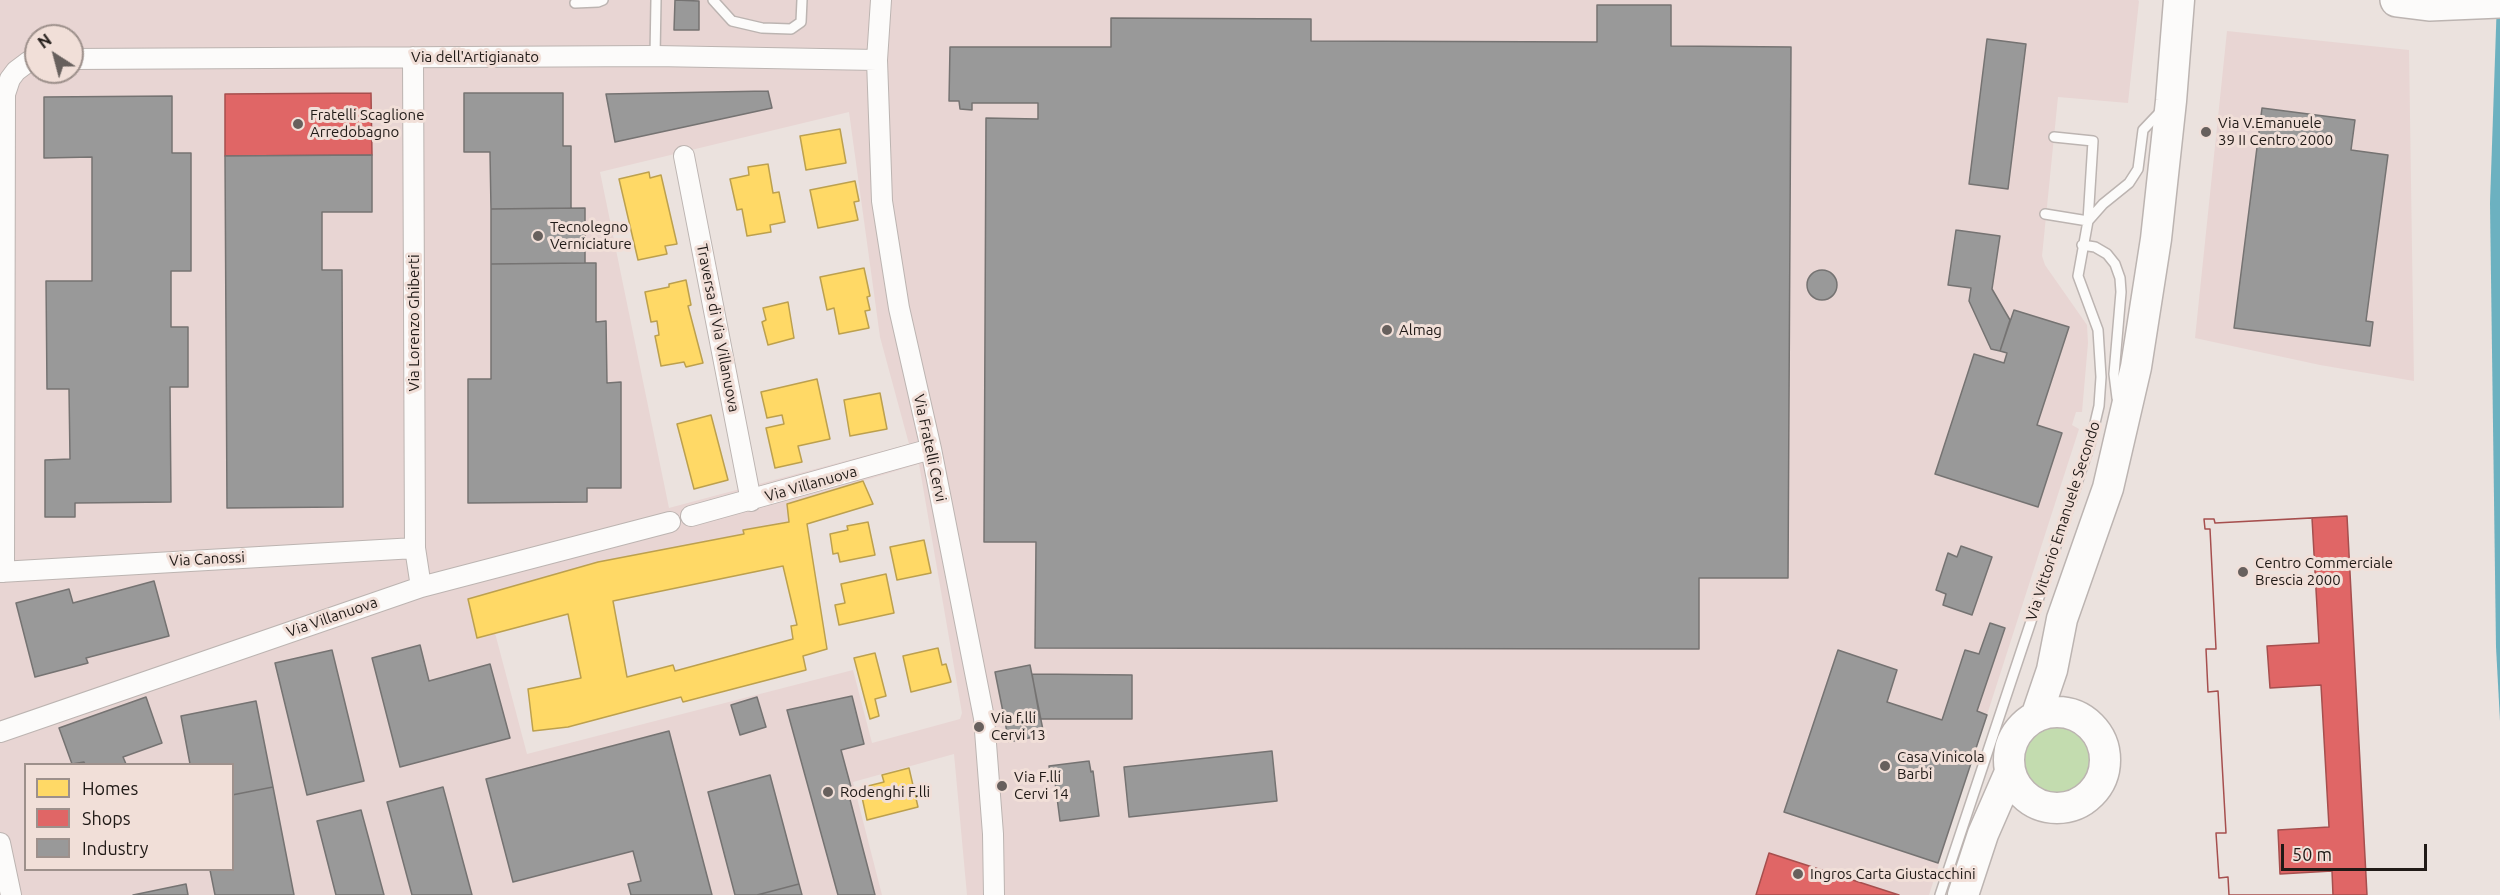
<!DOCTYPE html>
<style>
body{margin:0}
#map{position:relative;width:2500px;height:895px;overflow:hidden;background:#ebe2de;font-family:Ubuntu,sans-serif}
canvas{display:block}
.legend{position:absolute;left:24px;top:763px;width:210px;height:108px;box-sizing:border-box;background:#f1dfd8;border:2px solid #9d908b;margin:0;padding:8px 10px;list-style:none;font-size:18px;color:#201a17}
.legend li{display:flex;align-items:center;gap:12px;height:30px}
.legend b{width:30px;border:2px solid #9d908b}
.north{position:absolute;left:24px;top:24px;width:60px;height:60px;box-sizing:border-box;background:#f1dfd8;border:2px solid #9d908b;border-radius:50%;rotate:324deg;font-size:16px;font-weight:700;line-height:24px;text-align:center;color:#201a17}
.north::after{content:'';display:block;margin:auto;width:21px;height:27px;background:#67605d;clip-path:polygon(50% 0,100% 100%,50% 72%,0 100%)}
.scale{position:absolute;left:2281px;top:844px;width:146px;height:27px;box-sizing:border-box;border:3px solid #201a17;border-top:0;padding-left:8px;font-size:18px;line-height:21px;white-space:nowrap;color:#201a17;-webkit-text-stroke:4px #f1dfd8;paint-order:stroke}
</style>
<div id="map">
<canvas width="2500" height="895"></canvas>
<ul class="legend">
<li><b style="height:16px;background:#ffd966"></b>Homes</li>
<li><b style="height:16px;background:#e06666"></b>Shops</li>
<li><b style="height:16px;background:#999"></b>Industry</li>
</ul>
<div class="north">N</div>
<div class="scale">50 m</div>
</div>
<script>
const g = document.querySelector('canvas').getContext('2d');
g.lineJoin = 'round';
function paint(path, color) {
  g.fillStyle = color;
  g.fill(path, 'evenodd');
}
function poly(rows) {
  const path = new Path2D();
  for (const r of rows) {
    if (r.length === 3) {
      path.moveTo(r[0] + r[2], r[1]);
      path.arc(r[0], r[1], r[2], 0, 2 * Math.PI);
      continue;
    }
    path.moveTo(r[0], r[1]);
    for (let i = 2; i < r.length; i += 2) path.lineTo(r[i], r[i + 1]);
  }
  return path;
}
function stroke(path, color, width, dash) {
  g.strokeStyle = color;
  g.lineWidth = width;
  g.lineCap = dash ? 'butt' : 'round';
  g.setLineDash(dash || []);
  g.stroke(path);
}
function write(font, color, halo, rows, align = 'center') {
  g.font = font + ' Ubuntu,sans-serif';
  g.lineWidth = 6;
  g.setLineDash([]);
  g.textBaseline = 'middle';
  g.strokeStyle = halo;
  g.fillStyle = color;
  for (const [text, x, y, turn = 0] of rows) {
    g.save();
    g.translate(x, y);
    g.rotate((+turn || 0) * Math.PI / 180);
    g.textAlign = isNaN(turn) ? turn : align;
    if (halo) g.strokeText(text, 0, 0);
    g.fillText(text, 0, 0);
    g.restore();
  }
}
const industrial = poly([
 [0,0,2138,0,2139,1,2128,103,2058,97,2042,256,2045,265,2087,325,2088,343,2082,412,2076,412,2072,425,2079,429,1929,895,967,895,954,754,853,782,882,895,0,895],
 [36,36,72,36,72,72,36,72],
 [849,112,880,337,909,444,669,508,600,172],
 [919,464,962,713,960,719,872,743,853,670,527,754,495,633,477,638,468,599,598,562,744,534,744,530,789,522,787,504],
 [26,764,232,764,232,870,26,870],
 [2227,31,2409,50,2414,381,2320,365,2195,338]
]);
const green = poly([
 [2058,759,36]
]);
const water = poly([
 [2497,0,2500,0,2500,721,2496,647,2490,203]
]);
const homes = poly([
 [840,129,846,163,806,170,800,136,840,129],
 [768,164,773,193,779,192,785,222,770,225,771,232,747,236,742,209,737,210,730,179,749,175,748,167,768,164],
 [649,172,650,178,661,175,677,244,665,246,667,254,638,260,619,179,649,172],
 [855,181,859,201,854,202,858,220,818,228,810,190,855,181],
 [864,268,870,296,867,297,870,310,865,311,869,328,839,334,834,308,827,310,820,277,864,268],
 [686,280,691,305,688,306,703,363,686,367,684,362,661,366,655,336,659,335,657,321,651,322,645,292,669,287,669,284,686,280],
 [788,302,794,338,768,345,762,322,766,320,763,308,788,302],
 [817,379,830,439,798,446,802,462,775,468,766,428,784,424,782,415,767,418,761,392,817,379],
 [880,393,887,429,850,436,844,400,880,393],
 [711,415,728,480,694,489,677,424,711,415],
 [863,481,873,504,807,524,827,649,803,656,806,670,683,702,681,697,568,727,533,731,528,689,581,678,568,614,477,638,468,599,598,562,744,534,743,530,789,522,787,504,863,481],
 [783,566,797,625,791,626,793,639,675,671,673,665,627,677,613,601,783,566],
 [868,522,875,555,840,562,838,553,833,554,830,534,848,530,847,526,868,522],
 [924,540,931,573,897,580,890,547,924,540],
 [886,574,894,613,839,625,835,605,845,603,841,584,886,574],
 [938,648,942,665,946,664,951,682,911,692,903,656,938,648],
 [875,653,886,696,875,699,879,716,870,719,854,658,875,653],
 [909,768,918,807,867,820,860,788,884,782,882,775,909,768]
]);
const shops = poly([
 [371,93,372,155,225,156,225,94,371,93],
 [2347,516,2367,895,2229,895,2228,877,2219,878,2216,833,2226,833,2218,691,2208,692,2206,649,2216,649,2210,529,2205,529,2204,519,2214,519,2215,523,2347,516],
 [2312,518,2319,643,2267,646,2270,688,2321,685,2329,827,2278,830,2280,874,2332,871,2333,895,2229,895,2228,877,2219,878,2216,833,2226,833,2218,691,2208,692,2206,649,2216,649,2210,529,2205,529,2204,519,2214,519,2215,523,2312,518],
 [1769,853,1899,895,1756,895,1769,853]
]);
const industry = poly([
 [675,0,699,1,699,30,674,30,675,0],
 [1597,5,1671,5,1671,46,1791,47,1788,578,1699,578,1699,649,1035,648,1036,542,984,542,986,118,1038,119,1038,103,972,103,972,110,960,109,959,101,949,101,950,47,1111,47,1111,18,1311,19,1311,41,1597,42,1597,5],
 [1987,39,2026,44,2008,189,1969,184,1987,39],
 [768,91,772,108,615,142,606,94,768,91],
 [464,93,563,93,563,146,571,146,571,208,491,209,490,152,464,152,464,93],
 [172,96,172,153,191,153,191,271,171,271,171,327,188,327,188,387,170,387,171,502,75,503,75,517,45,517,45,460,70,459,69,389,47,389,46,281,92,281,92,157,44,158,44,97,172,96],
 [2262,108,2355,120,2351,150,2388,155,2366,321,2373,322,2370,346,2234,328,2262,108],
 [372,155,372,212,322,212,322,270,342,270,343,507,227,508,225,156,372,155],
 [585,208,585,263,491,264,491,209,585,208],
 [1956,230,2000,236,1992,289,2010,320,2000,351,1991,349,1969,301,1971,288,1948,285,1956,230],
 [585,263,596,263,596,322,606,321,607,383,621,382,621,488,587,488,587,502,468,503,468,379,491,379,491,264,585,263],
 [1822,285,15],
 [2014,310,2069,327,2037,425,2062,433,2038,507,1935,474,1974,354,2004,363,2007,353,2000,351,2014,310],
 [1961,546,1992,557,1972,615,1943,605,1946,594,1936,590,1948,553,1957,557,1961,546],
 [154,581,169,636,86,658,88,663,35,677,16,603,69,589,73,603,154,581],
 [1990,623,2005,628,1977,711,1987,715,1938,863,1784,812,1838,650,1897,670,1887,702,1942,720,1965,650,1979,654,1990,623],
 [420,645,429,681,490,664,510,738,400,767,372,658,420,645],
 [332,650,364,781,307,795,275,663,332,650],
 [1030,665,1044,735,1009,742,995,672,1030,665],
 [1032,674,1132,675,1132,719,1040,719,1032,674],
 [852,696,864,744,841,750,851,787,847,788,875,895,838,895,787,710,852,696],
 [146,697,162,743,123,757,126,764,85,764,84,762,72,764,59,728,146,697],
 [757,697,766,727,740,735,731,705,757,697],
 [256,701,273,787,232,795,232,764,190,764,181,716,256,701],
 [669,731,712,895,631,895,628,884,641,881,633,851,513,882,486,779,669,731],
 [1272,751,1277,801,1129,817,1124,767,1272,751],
 [1089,761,1091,772,1093,771,1099,816,1060,821,1055,782,1052,783,1049,766,1089,761],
 [770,775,799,884,757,895,735,895,708,792,770,775],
 [273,787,294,895,215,895,210,870,232,870,232,795,273,787],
 [443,787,472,895,412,895,387,802,443,787],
 [361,810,384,895,336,895,317,821,361,810],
 [186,884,188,895,133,895,186,884],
 [799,884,802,895,757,895,799,884]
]);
const lane = poly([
 [713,0,732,21,762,28,791,29,801,22,802,0],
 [575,3,598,2,603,0],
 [655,56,656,0],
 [2045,214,2088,221,2103,204,2129,183,2138,169,2143,130,2163,109],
 [2082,245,2095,247,2107,254,2115,264,2120,278,2121,292,2114,374,2117,398],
 [1940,895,2090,444,2099,406,2101,377,2098,330,2078,276,2088,221,2093,141,2054,137]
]);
const street = poly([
 [881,0,877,60,882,201,899,308,931,449,984,718,993,834,994,895],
 [413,57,415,548,421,587],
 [72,59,655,56,877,60],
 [684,156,751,501],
 [691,516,931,449],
 [0,572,415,548],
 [4,572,5,94,10,79,16,71,28,62,36,60],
 [0,732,421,587,670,522],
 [0,843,11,895]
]);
const primary = poly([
 [2057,760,48],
 [2036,717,2052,670,2062,619,2108,488,2136,367,2156,239,2171,101,2179,0],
 [1963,895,1983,834,2010,772]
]);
const highway = poly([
 [2397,0,2429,4,2500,1]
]);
const markers = [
 [298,124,6,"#67605d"],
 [2206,132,6,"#67605d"],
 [538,236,6,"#67605d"],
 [1387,330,6,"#67605d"],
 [2243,572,6,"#67605d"],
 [979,727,6,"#67605d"],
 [1885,766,6,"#67605d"],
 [1002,786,6,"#67605d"],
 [828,792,6,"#67605d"],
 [1798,874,6,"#67605d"]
];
const streetNames = [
 ["Via dell'Artigianato",475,57],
 ["Via Lorenzo Ghiberti",414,323,-90],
 ["Traversa di Via Villanuova",718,328,79],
 ["Via Fratelli Cervi",930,448,78],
 ["Via Villanuova",811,484,-16],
 ["Via Vittorio Emanuele Secondo",2063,521,-72],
 ["Via Canossi",207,559,-3],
 ["Via Villanuova",332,617,-19]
];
const poiNames = [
 ["Fratelli Scaglione",310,115],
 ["Arredobagno",310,132],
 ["Via V.Emanuele",2218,123],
 ["39 II Centro 2000",2218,140],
 ["Tecnolegno",550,227],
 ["Verniciature",550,244],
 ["Almag",1399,330],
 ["Centro Commerciale",2255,563],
 ["Brescia 2000",2255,580],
 ["Via f.lli",991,718],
 ["Cervi 13",991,735],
 ["Casa Vinicola",1897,757],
 ["Barbi",1897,774],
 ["Via F.lli",1014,777],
 ["Cervi 14",1014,794],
 ["Rodenghi F.lli",840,792],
 ["Ingros Carta Giustacchini",1810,874]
];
paint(industrial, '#e8d5d3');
paint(green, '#c3dcaf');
paint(water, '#6cb1c0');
paint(homes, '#ffd966');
stroke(homes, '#bca04e', 1.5);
paint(shops, '#e06666');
stroke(shops, '#a64f4e', 1.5);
paint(industry, '#999');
stroke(industry, '#757372', 1.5);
stroke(lane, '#bcb4b1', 12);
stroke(street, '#bcb4b1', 22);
stroke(primary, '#bcb4b1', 33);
stroke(highway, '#bcb4b1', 36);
stroke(lane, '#fcfbfa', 9);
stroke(street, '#fcfbfa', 20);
stroke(primary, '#fcfbfa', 30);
stroke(highway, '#fcfbfa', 33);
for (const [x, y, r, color] of markers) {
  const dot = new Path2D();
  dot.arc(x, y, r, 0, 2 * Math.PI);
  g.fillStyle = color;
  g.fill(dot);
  stroke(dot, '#f1dfd8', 2);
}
write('15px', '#201a17', '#f1dfd8', streetNames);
write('15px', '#201a17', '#f1dfd8', poiNames, 'left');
</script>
